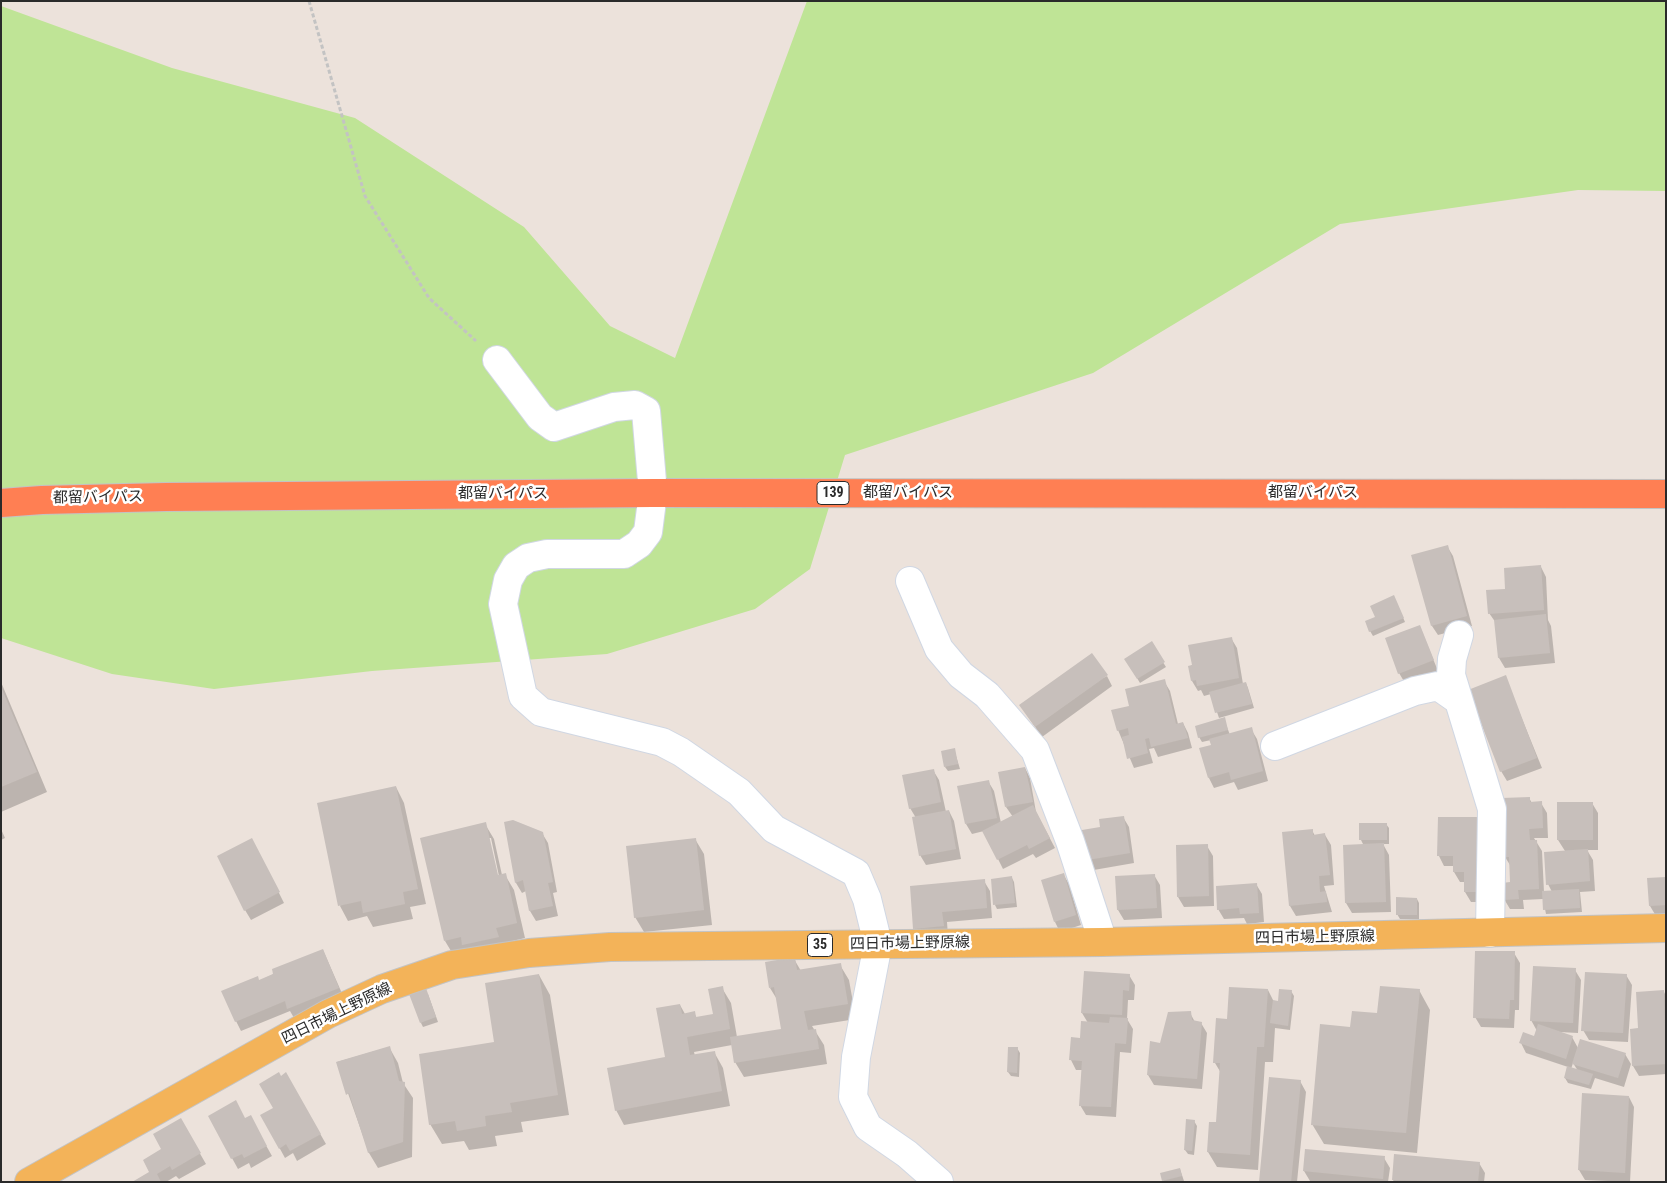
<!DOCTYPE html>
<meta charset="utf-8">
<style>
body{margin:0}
#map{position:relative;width:1667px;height:1183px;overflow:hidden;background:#ece2db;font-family:"Roboto Condensed",sans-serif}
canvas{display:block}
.frame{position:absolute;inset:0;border:2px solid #2a2a2a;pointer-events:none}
</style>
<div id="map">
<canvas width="1667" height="1183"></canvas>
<div class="frame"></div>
</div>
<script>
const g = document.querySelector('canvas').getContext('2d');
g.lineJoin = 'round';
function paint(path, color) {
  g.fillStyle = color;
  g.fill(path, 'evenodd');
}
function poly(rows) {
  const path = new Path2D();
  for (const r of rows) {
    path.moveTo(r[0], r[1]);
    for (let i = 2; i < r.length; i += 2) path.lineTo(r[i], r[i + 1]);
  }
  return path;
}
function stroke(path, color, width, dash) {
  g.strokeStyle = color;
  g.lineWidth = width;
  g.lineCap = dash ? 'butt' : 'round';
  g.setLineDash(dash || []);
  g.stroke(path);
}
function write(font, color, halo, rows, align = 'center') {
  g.font = font + ' "Roboto Condensed","Noto Sans JP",sans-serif';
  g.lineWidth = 5;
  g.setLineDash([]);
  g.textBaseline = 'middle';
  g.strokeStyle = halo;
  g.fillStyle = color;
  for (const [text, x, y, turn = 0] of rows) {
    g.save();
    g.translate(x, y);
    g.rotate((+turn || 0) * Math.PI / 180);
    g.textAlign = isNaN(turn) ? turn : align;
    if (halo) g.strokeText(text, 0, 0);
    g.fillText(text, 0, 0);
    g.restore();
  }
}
const green = poly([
 [807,1,1666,1,1666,191,1578,190,1340,224,1093,373,845,455,810,569,755,609,607,654,372,671,214,689,112,674,1,638,1,6,172,68,355,118,524,227,610,326,675,358]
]);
const shadow = poly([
 [1447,546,1453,556,1472,626,1438,635,1432,626],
 [1541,567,1546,577,1548,620,1551,626,1555,663,1505,668,1499,658,1496,623,1489,613,1506,590],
 [1396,601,1405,622,1373,636,1370,631,1376,618],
 [1420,627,1438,671,1405,683,1399,673],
 [1231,638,1237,648,1243,684,1246,683,1248,688,1254,708,1219,718,1211,694,1204,696,1201,690,1198,691,1192,681,1189,667],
 [1151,643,1166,667,1140,683,1126,660],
 [1107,676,1112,686,1042,737,1027,715],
 [1505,677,1542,768,1507,781,1501,771],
 [1164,681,1170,691,1178,724,1183,723,1188,733,1192,748,1158,757,1154,748,1149,749,1153,763,1134,768,1118,730,1131,707],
 [1,682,47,792,1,812],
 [1224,719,1230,735,1251,729,1257,739,1268,781,1238,790,1234,782,1214,788,1209,778,1212,746,1211,740,1202,742,1199,737],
 [954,749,960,769,948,771,945,767],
 [1025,768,1030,778,1036,812,1055,848,1036,858,1033,854,1003,869,984,831,972,834,966,824,988,781,994,791,1001,823,1013,817,1006,807],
 [933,770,939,780,946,812,949,811,954,821,961,859,926,865,920,855,916,818,910,808],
 [396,787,404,803,426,904,410,907,413,919,373,927,367,916,348,921,340,906],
 [1529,798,1532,803,1541,803,1547,813,1548,838,1534,838,1542,851,1544,892,1552,892,1548,884,1565,851,1558,840,1592,803,1598,813,1598,850,1587,850,1593,860,1595,891,1580,892,1582,912,1546,914,1543,899,1523,900,1524,909,1510,909,1504,899,1511,883,1510,865,1505,857],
 [1123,817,1129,827,1134,863,1088,871,1083,861],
 [1439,818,1489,902,1471,902,1465,892,1465,882,1460,882,1454,872,1454,866,1444,866,1439,856],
 [506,823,542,833,548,843,557,892,553,893,558,916,536,921,530,911,526,891,522,893,516,883],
 [485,824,494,839,502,875,505,875,514,890,525,938,504,943,506,952,454,956,445,941],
 [488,838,491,838,500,881,498,881],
 [1386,824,1389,828,1389,844,1383,844,1389,855,1391,912,1352,913,1346,903,1344,847,1364,846,1361,840],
 [1,829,5,838,1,840],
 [1312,830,1315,836,1325,835,1331,845,1334,885,1324,886,1332,912,1296,916,1290,906,1283,833],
 [695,839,704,854,712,925,644,932,635,917],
 [1207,846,1213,856,1214,906,1184,907,1178,897],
 [257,849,284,903,251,920,245,910],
 [1063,874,1069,884,1081,925,1060,932,1055,922],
 [1154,875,1160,885,1162,918,1124,920,1118,910,1117,877],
 [1012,878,1014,882,1017,907,997,909,995,905],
 [1666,878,1666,915,1656,916,1650,906],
 [984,881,990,891,992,918,947,922,948,936,920,938,914,928],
 [1256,884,1262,894,1264,922,1247,924,1244,918,1224,919,1218,909],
 [1417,899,1419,903,1419,919,1400,919,1397,914],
 [323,950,344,998,294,1018,290,1011,241,1031,236,1021,259,981],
 [1514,953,1520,963,1519,1010,1515,1010,1514,1028,1481,1027,1475,1017],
 [794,959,801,971,840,965,849,980,856,1019,812,1026,824,1045,827,1064,744,1077,735,1062,732,1045,694,1052,695,1056,714,1052,723,1068,730,1106,624,1125,616,1110,666,1058,680,1005,685,1014,694,1013,697,1018,714,1015,722,988,731,1003,737,1037,782,1030,778,1001,770,988],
 [1575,970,1581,980,1578,1033,1559,1032,1572,1037,1578,1048,1625,1054,1631,1064,1624,1087,1595,1078,1591,1089,1568,1083,1565,1078,1568,1067,1526,1053,1521,1043,1535,1038,1537,1031,1531,1020],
 [1573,1063,1578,1071,1571,1069],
 [539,975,550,995,569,1115,521,1122,523,1132,495,1136,497,1146,469,1150,464,1141,442,1144,430,1124,495,1043],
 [1129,975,1135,985,1134,1000,1128,1000,1127,1019,1133,1029,1131,1053,1120,1052,1116,1117,1086,1115,1080,1105,1082,1070,1076,1070,1071,1060,1088,1023,1082,1013],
 [1626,975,1632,985,1628,1042,1589,1040,1583,1030],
 [1268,990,1274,1002,1279,1003,1291,991,1294,996,1290,1030,1275,1028,1273,1062,1265,1062,1258,1170,1217,1167,1208,1152,1217,1123,1221,1073,1215,1063,1228,1020],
 [1419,990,1430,1010,1417,1153,1324,1144,1312,1124,1351,1029],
 [1664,992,1666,996,1666,1074,1639,1076,1633,1066,1631,1030,1640,1029],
 [428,994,438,1022,423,1027,421,1023],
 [1190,1013,1195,1022,1201,1023,1207,1033,1202,1089,1154,1085,1148,1075,1161,1044],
 [389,1047,398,1063,403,1083,413,1098,412,1157,378,1168,369,1153,337,1062],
 [1017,1048,1020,1053,1019,1077,1011,1076,1008,1072],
 [286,1074,326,1144,297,1161,293,1153,285,1158,262,1116,274,1109,281,1077],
 [1300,1081,1306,1092,1297,1182,1260,1182],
 [1629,1097,1634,1107,1630,1182,1585,1180,1579,1170],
 [209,1116,245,1120,250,1117,272,1156,251,1168,249,1163,238,1169],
 [180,1119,206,1164,179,1179,176,1176,166,1182,135,1182,151,1172],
 [1194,1121,1197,1126,1194,1155,1188,1154,1185,1150],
 [1306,1150,1384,1158,1390,1168,1388,1182,1310,1181,1304,1171],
 [1479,1163,1485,1173,1484,1182,1394,1182,1393,1180],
 [1180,1169,1184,1181,1164,1182,1163,1180]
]);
const building = poly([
 [1448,545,1467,616,1431,626,1411,555],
 [1541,565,1544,610,1488,614,1486,590,1505,589,1504,568],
 [1394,595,1404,618,1369,632,1365,621,1375,617,1370,606],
 [1546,614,1550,653,1498,658,1494,620],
 [1420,625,1434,660,1398,674,1385,638],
 [1232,637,1239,678,1197,686,1196,680,1191,681,1188,666,1192,665,1188,645],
 [1152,641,1165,662,1137,679,1124,659],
 [1092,653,1108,675,1035,727,1019,705],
 [1506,675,1537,758,1500,772,1468,690],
 [1165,679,1176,724,1183,722,1188,738,1151,747,1149,738,1145,739,1148,753,1127,759,1122,737,1129,735,1128,728,1117,731,1111,710,1129,706,1125,689],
 [1246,682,1252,704,1215,713,1209,692],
 [1,687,37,772,1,787],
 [1225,717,1228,730,1198,738,1195,726],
 [1252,727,1263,771,1231,780,1229,772,1208,778,1199,748,1211,745,1209,739],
 [955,748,958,764,944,767,941,751],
 [1025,767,1033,802,1005,807,998,772],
 [934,769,941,802,909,809,902,775],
 [989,780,997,818,965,824,957,786],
 [396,786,418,889,403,892,405,904,363,913,361,901,338,906,317,803],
 [1530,797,1530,802,1542,801,1543,828,1529,829,1530,840,1537,840,1539,889,1518,890,1519,899,1503,900,1502,883,1510,882,1509,857,1504,857,1502,798],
 [1557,802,1593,802,1593,840,1557,840],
 [1033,805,1050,838,1029,849,1027,845,997,860,982,831],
 [949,810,956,849,919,856,912,817],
 [1124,816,1130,853,1081,861,1076,831,1100,827,1099,819],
 [1438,817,1485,817,1484,892,1464,892,1464,872,1453,872,1453,856,1437,856],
 [513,820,543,832,553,882,548,883,553,906,529,911,523,880,515,883,504,822],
 [486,822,498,875,506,873,517,923,496,928,499,937,462,945,461,937,444,941,420,838],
 [1359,823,1387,823,1387,840,1359,840],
 [1313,829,1313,835,1325,833,1330,875,1319,876,1320,892,1326,891,1327,902,1289,906,1282,832],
 [252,838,280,892,244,911,217,856],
 [696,838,704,910,634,918,626,846],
 [1384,843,1386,902,1345,903,1343,845],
 [1208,844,1209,896,1177,897,1176,845],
 [1588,849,1590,881,1546,885,1544,852],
 [1064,873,1076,915,1054,922,1041,880],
 [1155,874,1157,908,1117,910,1115,876],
 [1012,876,1015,903,993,905,991,879],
 [1666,877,1666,905,1649,906,1647,878],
 [985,879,987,908,942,912,944,926,913,929,910,886],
 [1257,883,1259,913,1240,914,1239,908,1217,910,1216,886],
 [1579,889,1580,908,1543,910,1542,891],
 [1396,897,1417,898,1417,915,1396,915],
 [323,949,339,988,287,1009,285,1001,235,1022,221,991,258,976,259,980,273,974,272,969],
 [1475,951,1515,951,1514,1000,1510,1000,1509,1019,1473,1018],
 [795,957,797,970,841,963,848,1004,804,1011,808,1030,816,1029,819,1049,734,1063,730,1037,781,1029,774,987,769,988,765,962],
 [1533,966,1576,968,1573,1023,1530,1021],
 [1084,971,1130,974,1129,991,1123,990,1122,1015,1081,1013],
 [1585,972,1627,974,1623,1033,1581,1031],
 [539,974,558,1095,510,1103,512,1112,485,1116,486,1126,457,1131,455,1121,429,1125,419,1054,494,1042,485,983],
 [723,986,730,1029,687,1037,690,1055,715,1051,722,1091,615,1111,607,1068,665,1057,656,1008,680,1004,682,1014,695,1011,696,1017,713,1014,708,989],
 [1380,986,1420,989,1406,1133,1311,1125,1320,1024,1350,1027,1352,1011,1377,1013],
 [1229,987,1268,989,1264,1047,1257,1047,1250,1155,1207,1152,1209,1122,1216,1122,1220,1063,1213,1063,1216,1018,1227,1019],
 [426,988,436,1017,420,1023,409,994],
 [1279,989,1292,990,1288,1026,1270,1023,1273,1000,1278,1001],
 [1664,990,1666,1064,1632,1066,1630,1029,1638,1028,1636,992],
 [1191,1011,1192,1020,1202,1022,1197,1079,1147,1075,1150,1041,1160,1043,1168,1012],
 [1110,1017,1128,1018,1126,1044,1115,1043,1111,1107,1079,1106,1082,1061,1069,1060,1071,1037,1080,1038,1081,1021,1109,1023],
 [1538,1024,1573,1036,1566,1059,1519,1043,1523,1032,1534,1036],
 [1580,1039,1626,1053,1618,1078,1572,1064],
 [390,1046,399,1081,405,1082,403,1142,368,1153,349,1093,346,1095,336,1062],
 [1008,1047,1018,1047,1017,1073,1007,1072],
 [1567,1066,1593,1074,1589,1085,1564,1078],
 [279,1072,281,1076,286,1072,321,1134,290,1151,286,1144,279,1149,260,1115,273,1108,259,1084],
 [1269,1077,1301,1080,1291,1182,1259,1182],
 [1582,1093,1629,1096,1625,1173,1578,1170],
 [236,1100,245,1118,251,1115,267,1146,244,1158,242,1154,231,1159,208,1116],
 [181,1118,201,1153,172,1170,170,1166,157,1174,161,1182,132,1182,149,1172,143,1160,161,1149,153,1134],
 [1186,1119,1195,1120,1192,1151,1184,1150],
 [1305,1149,1385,1156,1383,1179,1303,1171],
 [1394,1154,1480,1162,1478,1182,1392,1180],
 [1180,1168,1182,1176,1162,1181,1160,1173]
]);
const path = poly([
 [309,1,365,196,429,298,476,341]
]);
const minor = poly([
 [497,360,540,417,554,427,614,407,635,405,646,411,653,493,648,532,639,544,624,554,547,554,528,558,516,566,508,580,503,604,523,696,541,712,662,742,681,752,739,792,774,829,856,873,867,899,878,944,856,1057,853,1097,868,1127,907,1154,939,1182],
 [910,581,939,649,961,675,987,695,1035,750,1070,841,1103,942],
 [1459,635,1452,659,1451,675,1492,809,1490,933],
 [1275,746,1415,691,1438,686,1458,700]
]);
const major = poly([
 [29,1182,328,1014,382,989,452,965,529,953,610,947,1103,942,1666,928]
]);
const highway = poly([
 [1,503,42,500,166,497,653,493,1666,494]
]);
const shields = [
 [833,493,32],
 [820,945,25]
];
const shieldNames = [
 ["139",833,493],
 ["35",820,945]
];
const streetNames = [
 ["都留バイパス",908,493],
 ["都留バイパス",1313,493],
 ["都留バイパス",503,494],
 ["都留バイパス",98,498,-1],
 ["四日市場上野原線",1315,938,-1],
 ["四日市場上野原線",910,944,-1],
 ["四日市場上野原線",337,1014,-26]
];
paint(green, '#bfe496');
paint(shadow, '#0003');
paint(building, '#c7bfbb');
stroke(minor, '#d0d7e3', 30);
stroke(major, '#c3c3c3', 30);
stroke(highway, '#c3c3c3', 30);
stroke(path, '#c3c3c3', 3, [4, 2.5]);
stroke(minor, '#fff', 28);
stroke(major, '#f3b359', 28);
stroke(highway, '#ff7f53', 28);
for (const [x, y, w] of shields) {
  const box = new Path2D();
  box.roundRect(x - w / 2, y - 11.5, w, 23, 4);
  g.fillStyle = '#fff';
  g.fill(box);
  stroke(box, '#2a2a2a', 1);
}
write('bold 14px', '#2a2a2a', null, shieldNames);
write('15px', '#2a2a2a', '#fff', streetNames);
</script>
